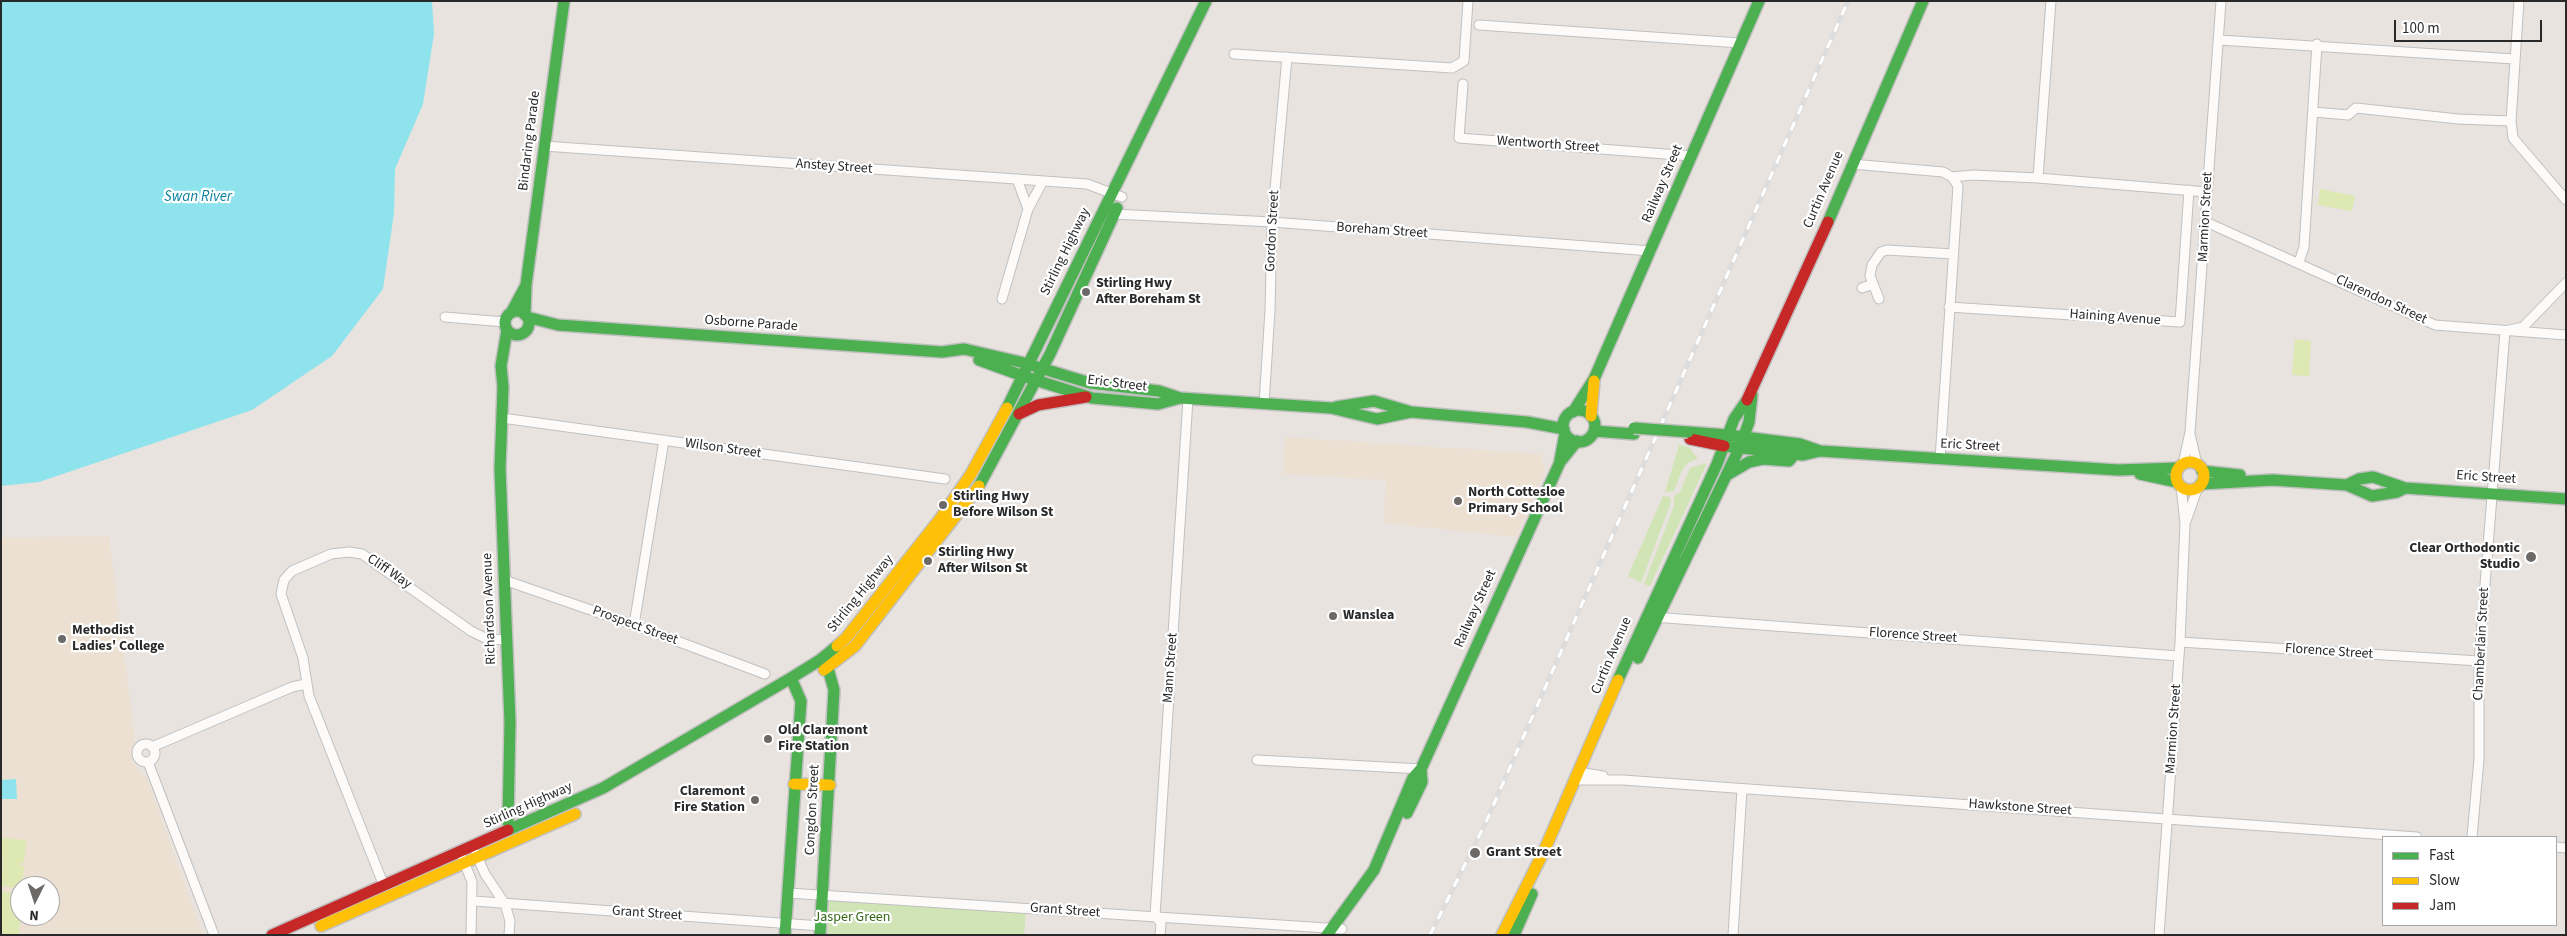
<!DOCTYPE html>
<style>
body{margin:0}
#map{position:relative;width:2567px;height:936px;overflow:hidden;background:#e8e3de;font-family:"Source Sans 3",sans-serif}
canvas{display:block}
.frame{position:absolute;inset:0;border:2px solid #292929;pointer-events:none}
.legend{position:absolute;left:2382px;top:836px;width:175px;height:90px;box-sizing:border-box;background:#fff;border:1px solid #a9a9a9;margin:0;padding:6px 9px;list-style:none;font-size:15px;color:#292929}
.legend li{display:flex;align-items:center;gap:10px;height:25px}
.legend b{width:25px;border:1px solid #a9a9a9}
.north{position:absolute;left:10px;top:876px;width:50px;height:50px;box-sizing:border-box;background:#fff;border:1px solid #a9a9a9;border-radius:50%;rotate:184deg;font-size:14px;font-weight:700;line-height:20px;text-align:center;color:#292929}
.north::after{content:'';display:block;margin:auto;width:18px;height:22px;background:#6c6a68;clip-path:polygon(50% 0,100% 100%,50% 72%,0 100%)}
.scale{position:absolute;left:2394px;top:20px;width:148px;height:22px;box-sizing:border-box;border:2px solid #292929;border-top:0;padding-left:6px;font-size:15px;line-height:18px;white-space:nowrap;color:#292929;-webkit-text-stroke:4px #fff;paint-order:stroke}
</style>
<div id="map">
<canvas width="2567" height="936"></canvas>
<div class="frame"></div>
<ul class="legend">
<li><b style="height:6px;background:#4caf50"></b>Fast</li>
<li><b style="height:6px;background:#ffc107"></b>Slow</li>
<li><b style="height:6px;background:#c62828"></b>Jam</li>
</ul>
<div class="north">N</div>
<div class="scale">100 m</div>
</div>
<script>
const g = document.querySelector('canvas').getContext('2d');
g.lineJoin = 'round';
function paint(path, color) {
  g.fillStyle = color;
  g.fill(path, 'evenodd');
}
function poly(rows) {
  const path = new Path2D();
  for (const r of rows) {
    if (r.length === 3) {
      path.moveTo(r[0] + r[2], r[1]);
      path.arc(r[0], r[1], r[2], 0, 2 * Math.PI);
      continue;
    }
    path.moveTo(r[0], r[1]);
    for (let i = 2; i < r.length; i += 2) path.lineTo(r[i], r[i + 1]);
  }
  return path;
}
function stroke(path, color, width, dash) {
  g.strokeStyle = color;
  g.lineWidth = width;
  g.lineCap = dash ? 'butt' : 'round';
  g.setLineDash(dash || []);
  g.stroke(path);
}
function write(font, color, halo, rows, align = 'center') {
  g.font = font + ' "Source Sans 3",sans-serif';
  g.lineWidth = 4.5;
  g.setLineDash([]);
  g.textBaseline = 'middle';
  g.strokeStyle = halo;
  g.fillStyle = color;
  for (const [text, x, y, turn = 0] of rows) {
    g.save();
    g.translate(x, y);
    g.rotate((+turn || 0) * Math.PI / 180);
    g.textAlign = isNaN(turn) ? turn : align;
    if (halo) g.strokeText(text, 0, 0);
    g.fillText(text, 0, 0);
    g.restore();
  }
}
const education = poly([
 [1285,437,1541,454,1545,471,1517,537,1384,523,1386,480,1283,474],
 [109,536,135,739,132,762,147,778,203,935,1,935,1,538],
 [20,886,50,886,50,916,20,916]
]);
const green = poly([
 [1679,445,1689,447,1698,459,1691,461,1683,468,1674,491,1665,492],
 [1707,463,1650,586,1644,584,1674,506,1674,496,1680,492,1690,468],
 [1663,496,1670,497,1671,502,1641,583,1628,576],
 [829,899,1026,911,1024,935,827,935]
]);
const pitch = poly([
 [2320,189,2355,196,2352,211,2318,205],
 [2295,339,2311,341,2309,376,2292,375],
 [1,838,26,840,24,863,19,863,19,865,24,866,22,886,20,888,1,886,3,861,1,861],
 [1,892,20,893,20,915,16,915,15,918,20,919,19,935,1,935]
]);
const water = poly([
 [1,1,432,1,434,34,423,104,395,169,394,213,383,289,332,356,252,410,39,482,1,486],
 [16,779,17,799,1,799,1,780]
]);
const street = poly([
 [2519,1,2511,121,2513,138,2566,200],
 [1479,25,1740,43],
 [2219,40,2514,59],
 [1234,54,1452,68,1464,61,1468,1],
 [1463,84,1459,138,1691,156],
 [2314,112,2348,115,2356,108,2458,119,2511,121],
 [544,146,1087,184,1122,197],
 [1852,164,1943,172,1952,177,1958,186,1940,459],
 [1952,177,1973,175,2038,178,2207,192],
 [2038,178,2051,1],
 [1017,179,1028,209],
 [1114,214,1272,222,1651,251],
 [2206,222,2435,325,2566,335],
 [2299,262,2304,247,2317,44],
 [1862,288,1873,284],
 [1002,299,1028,209,1043,181],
 [1879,299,1870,276,1872,265,1881,252,1887,250,1953,254],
 [1949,307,2180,322,2189,190],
 [445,317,505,322],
 [1264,404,1270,310,1272,222,1287,57],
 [502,418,945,479],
 [2190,434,2197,464],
 [2183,464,2190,432,2221,1],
 [2186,521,2198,487],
 [504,580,634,625,765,674],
 [1653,617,2179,656],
 [634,625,664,440],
 [2180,642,2479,661],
 [146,753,9],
 [152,747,292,687,306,684],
 [1257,760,1421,769],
 [148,762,214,935],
 [1578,772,1603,776],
 [1576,780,1623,780,2417,837],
 [2472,837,2479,759,2479,661,2505,331,2523,327,2566,283],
 [2556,847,2566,848],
 [476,854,485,874,505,904,510,921,509,935],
 [463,859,472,882,471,935],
 [384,886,309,696,303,658,281,594,284,580,292,571,331,554,349,552,362,554,471,631,487,639,507,640],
 [788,893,1342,929],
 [474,901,821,926],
 [1160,935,1161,923,1155,916,1188,399],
 [1733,935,1742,789],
 [2159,935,2180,642,2185,524,2181,486]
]);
const fast = poly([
 [1828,222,1923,1],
 [517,323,12],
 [511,313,526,285],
 [525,315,526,285,564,1],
 [527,317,558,325,942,352,964,349,1029,364],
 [507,330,501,366,503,387,500,469,510,722,508,822,511,829],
 [979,360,1023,376],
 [1034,366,1090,383,1159,391,1180,398,1331,408,1377,419,1411,412,1527,422,1564,429],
 [1026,377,1092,398,1158,404,1180,398],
 [1336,407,1374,401,1411,412],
 [1007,408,1206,1],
 [1579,426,16],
 [1573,412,1594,379,1759,1],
 [1594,431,1634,434],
 [1688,432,1728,435],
 [1728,435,1800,444,1820,451,2118,470,2178,468],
 [1724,446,1803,455,1820,451],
 [1560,460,1565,433],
 [2202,471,2240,475],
 [2140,474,2177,482],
 [1727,475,1749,462,1763,459,1789,461,1795,454],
 [2201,484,2273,480,2347,485,2372,496,2397,492,2405,488],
 [2347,485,2359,479,2373,477,2405,488,2566,499],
 [979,486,1050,354,1117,208],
 [1638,658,1739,449,1749,422,1752,395],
 [1618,680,1717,464,1734,419,1747,400],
 [1407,813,1422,782,1421,769],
 [508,830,603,788,791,678,820,660,837,646],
 [785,935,801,701,791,678],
 [820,935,834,690,829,672,821,662],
 [1327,935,1374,870,1413,778,1421,769,1560,462,1577,441],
 [1514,935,1532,894]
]);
const slow = poly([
 [1591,416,1594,381],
 [2190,476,14],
 [837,646,846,638,940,519,971,474,1007,408],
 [824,670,855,646,979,486],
 [794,784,830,785],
 [321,926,575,814],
 [1502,935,1544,851,1618,680]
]);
const jam = poly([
 [1747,400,1828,222],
 [1019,414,1038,405,1086,397],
 [1690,439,1724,446],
 [272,935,508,830]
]);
const rail = poly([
 [1430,935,1485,824,1848,1]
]);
const fastBridge = poly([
 [1634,428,1688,432]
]);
const markers = [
 [1086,292,5,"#6c6a68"],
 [1458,501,5,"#6c6a68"],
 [943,505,5,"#6c6a68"],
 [2531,557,6,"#6c6a68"],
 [928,561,5,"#6c6a68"],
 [1333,616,5,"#6c6a68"],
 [62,639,5,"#6c6a68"],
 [768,739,5,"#6c6a68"],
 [755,800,5,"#6c6a68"],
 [1475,853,6,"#6c6a68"]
];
const streetNames = [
 ["Bindaring Parade",530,141,-83],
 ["Wentworth Street",1548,145,4],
 ["Anstey Street",834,167,4],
 ["Railway Street",1663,184,-67],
 ["Curtin Avenue",1824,190,-67],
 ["Marmion Street",2206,217,-87],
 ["Gordon Street",1273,231,-87],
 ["Boreham Street",1382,231,4],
 ["Stirling Highway",1066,252,-64],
 ["Clarendon Street",2381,300,25],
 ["Haining Avenue",2115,318,4],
 ["Osborne Parade",751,324,4],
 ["Eric Street",1117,384,7],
 ["Eric Street",1970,446,3],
 ["Wilson Street",723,449,8],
 ["Eric Street",2486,478,4],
 ["Cliff Way",389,572,34],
 ["Stirling Highway",861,594,-51],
 ["Richardson Avenue",490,609,-92],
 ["Railway Street",1476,609,-66],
 ["Prospect Street",635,626,20],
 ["Florence Street",1913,636,4],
 ["Chamberlain Street",2482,644,-87],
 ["Florence Street",2329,652,4],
 ["Curtin Avenue",1612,656,-67],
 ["Mann Street",1171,668,-86],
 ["Marmion Street",2174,729,-86],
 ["Stirling Highway",528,806,-24],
 ["Hawkstone Street",2020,808,4],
 ["Congdon Street",813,810,-87],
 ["Grant Street",1065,911,4],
 ["Grant Street",647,914,4]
];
const poiNames = [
 ["Stirling Hwy",1096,284],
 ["After Boreham St",1096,300],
 ["North Cottesloe",1468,493],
 ["Primary School",1468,509],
 ["Stirling Hwy",953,497],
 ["Before Wilson St",953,513],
 ["Clear Orthodontic",2520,549,"right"],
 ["Studio",2520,565,"right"],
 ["Stirling Hwy",938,553],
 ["After Wilson St",938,569],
 ["Wanslea",1343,616],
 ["Methodist",72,631],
 ["Ladies' College",72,647],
 ["Old Claremont",778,731],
 ["Fire Station",778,747],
 ["Claremont",745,792,"right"],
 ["Fire Station",745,808,"right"],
 ["Grant Street",1486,853]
];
const parkNames = [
 ["Jasper Green",852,918]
];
const waterNames = [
 ["Swan River",198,198]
];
paint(education, '#ece0d2');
paint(green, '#d0e4b6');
paint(pitch, '#dde8b3');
paint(water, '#8fe3ec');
stroke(street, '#c1c0c0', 11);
stroke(fast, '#c1c0c0', 14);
stroke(slow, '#c1c0c0', 14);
stroke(jam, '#c1c0c0', 14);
stroke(street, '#fcfbfa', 9);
stroke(fast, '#4caf50', 11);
stroke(slow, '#ffc107', 11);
stroke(jam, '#c62828', 11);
stroke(rail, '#ddddde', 5);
stroke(rail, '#fff', 3, [9]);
stroke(fastBridge, '#c4c2c0', 14, []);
stroke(fastBridge, '#4caf50', 11);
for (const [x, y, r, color] of markers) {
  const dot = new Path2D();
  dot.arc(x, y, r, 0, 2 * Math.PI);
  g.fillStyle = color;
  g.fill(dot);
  stroke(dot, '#fff', 2);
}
write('14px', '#292929', '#fff', streetNames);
write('bold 14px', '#292929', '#fff', poiNames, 'left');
write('14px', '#356817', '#fff', parkNames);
write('italic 15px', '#09819e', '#fff', waterNames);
</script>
